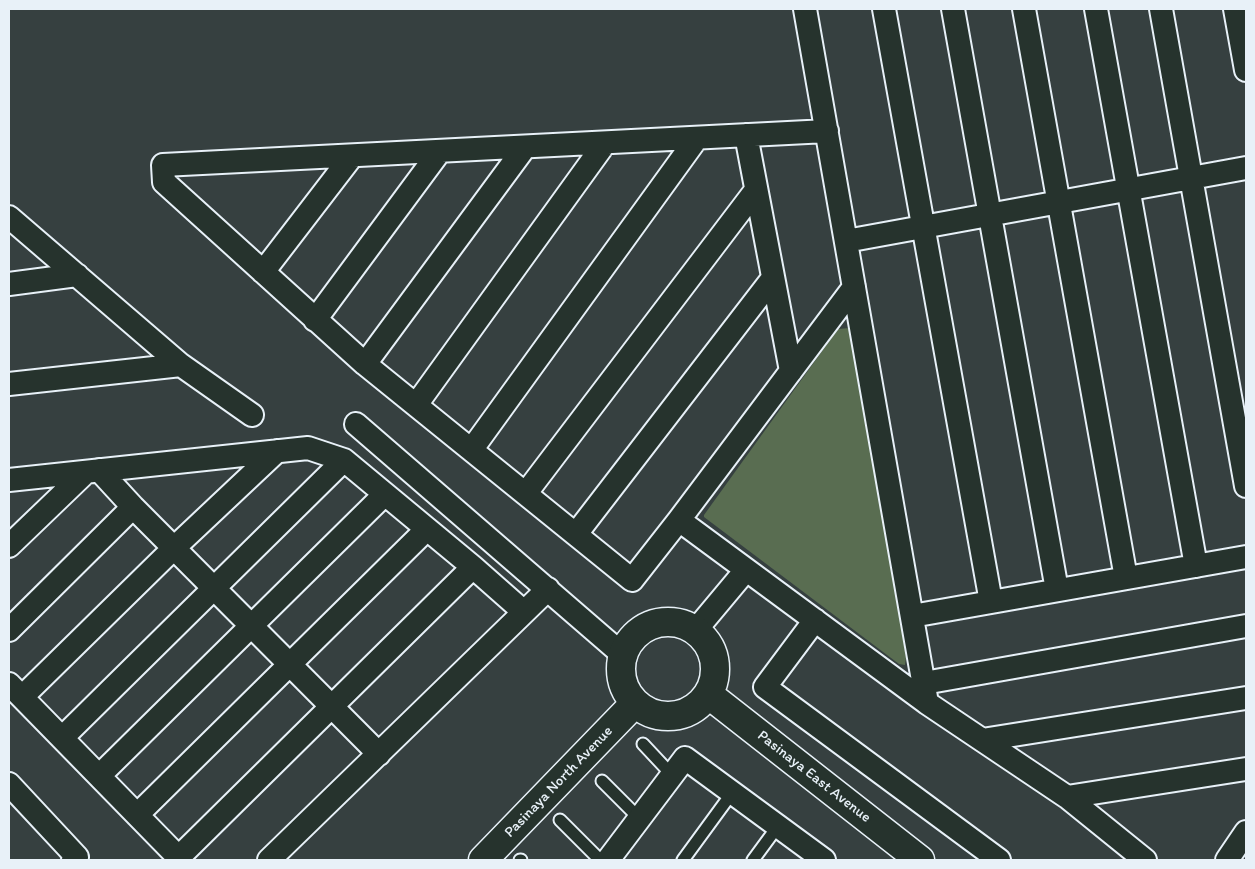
<!DOCTYPE html>
<style>
body{margin:0}
#map{position:relative;width:1255px;height:869px;overflow:hidden;background:#364040;font-family:Itim,sans-serif}
canvas{display:block}
.frame{position:absolute;inset:0;border:10px solid #e8f1f8;pointer-events:none}
</style>
<div id="map">
<canvas width="1255" height="869"></canvas>
<div class="frame"></div>
</div>
<script>
const g = document.querySelector('canvas').getContext('2d');
g.lineJoin = 'round';
function paint(path, color) {
  g.fillStyle = color;
  g.fill(path, 'evenodd');
}
function poly(rows) {
  const path = new Path2D();
  for (const r of rows) {
    if (r.length === 3) {
      path.moveTo(r[0] + r[2], r[1]);
      path.arc(r[0], r[1], r[2], 0, 2 * Math.PI);
      continue;
    }
    path.moveTo(r[0], r[1]);
    for (let i = 2; i < r.length; i += 2) path.lineTo(r[i], r[i + 1]);
  }
  return path;
}
function stroke(path, color, width, dash) {
  g.strokeStyle = color;
  g.lineWidth = width;
  g.lineCap = dash ? 'butt' : 'round';
  g.setLineDash(dash || []);
  g.stroke(path);
}
function write(font, color, halo, rows, align = 'center') {
  g.font = font + ' Itim,sans-serif';
  g.lineWidth = 4.5;
  g.setLineDash([]);
  g.textBaseline = 'middle';
  g.strokeStyle = halo;
  g.fillStyle = color;
  for (const [text, x, y, turn = 0] of rows) {
    g.save();
    g.translate(x, y);
    g.rotate((+turn || 0) * Math.PI / 180);
    g.textAlign = isNaN(turn) ? turn : align;
    if (halo) g.strokeText(text, 0, 0);
    g.fillText(text, 0, 0);
    g.restore();
  }
}
const green = poly([
 [850,328,855,334,906,657,905,665,899,664,704,517,704,515,838,329]
]);
const lane = poly([
 [643,744,672,775],
 [602,781,639,818],
 [560,820,600,860],
 [520,860,521,860],
 [683,860,732,793],
 [753,860,778,826]
]);
const street = poly([
 [805,9,927,703],
 [884,9,991,602],
 [953,9,1057,590],
 [1024,9,1126,578],
 [1096,9,1196,566],
 [1161,9,1246,486],
 [1235,9,1246,70],
 [827,131,163,165,164,182,365,364,632,580,679,520,854,287],
 [746,135,791,371],
 [9,217,181,365,252,415],
 [846,241,1246,168],
 [263,272,352,156],
 [9,284,77,275],
 [315,320,440,151],
 [365,364,525,147],
 [9,384,181,365],
 [416,405,605,143],
 [356,424,623,655],
 [472,449,697,138],
 [99,470,133,507,379,754],
 [9,480,308,448,344,460,473,567,524,612],
 [526,493,756,190],
 [679,520,927,703,1067,797,1145,860],
 [576,534,773,278],
 [9,546,86,472],
 [912,616,1246,557],
 [815,620,765,687,999,860],
 [9,630,133,507],
 [695,631,746,570],
 [924,683,1246,626],
 [9,684,181,860],
 [22,697,174,548,277,451],
 [62,738,344,460],
 [982,740,1246,698],
 [99,776,385,494],
 [9,784,77,857,73,860],
 [1067,797,1246,769],
 [137,815,427,529],
 [178,858,473,567],
 [269,860,548,589],
 [608,860,685,758,824,860],
 [1227,860,1246,832]
]);
const secondary = poly([
 [668,669,47],
 [708,694,920,860],
 [483,860,635,703]
]);
const streetNames = [
 ["Pasinaya East Avenue",814,777,38],
 ["Pasinaya North Avenue",559,782,-46]
];
paint(green, '#596d51');
stroke(lane, '#e8f1f8', 15);
stroke(street, '#e8f1f8', 26);
stroke(secondary, '#e8f1f8', 31);
stroke(lane, '#26332d', 11);
stroke(street, '#26332d', 22);
stroke(secondary, '#26332d', 28);
write('15px', '#e8f1f8', '#26332d', streetNames);
</script>
